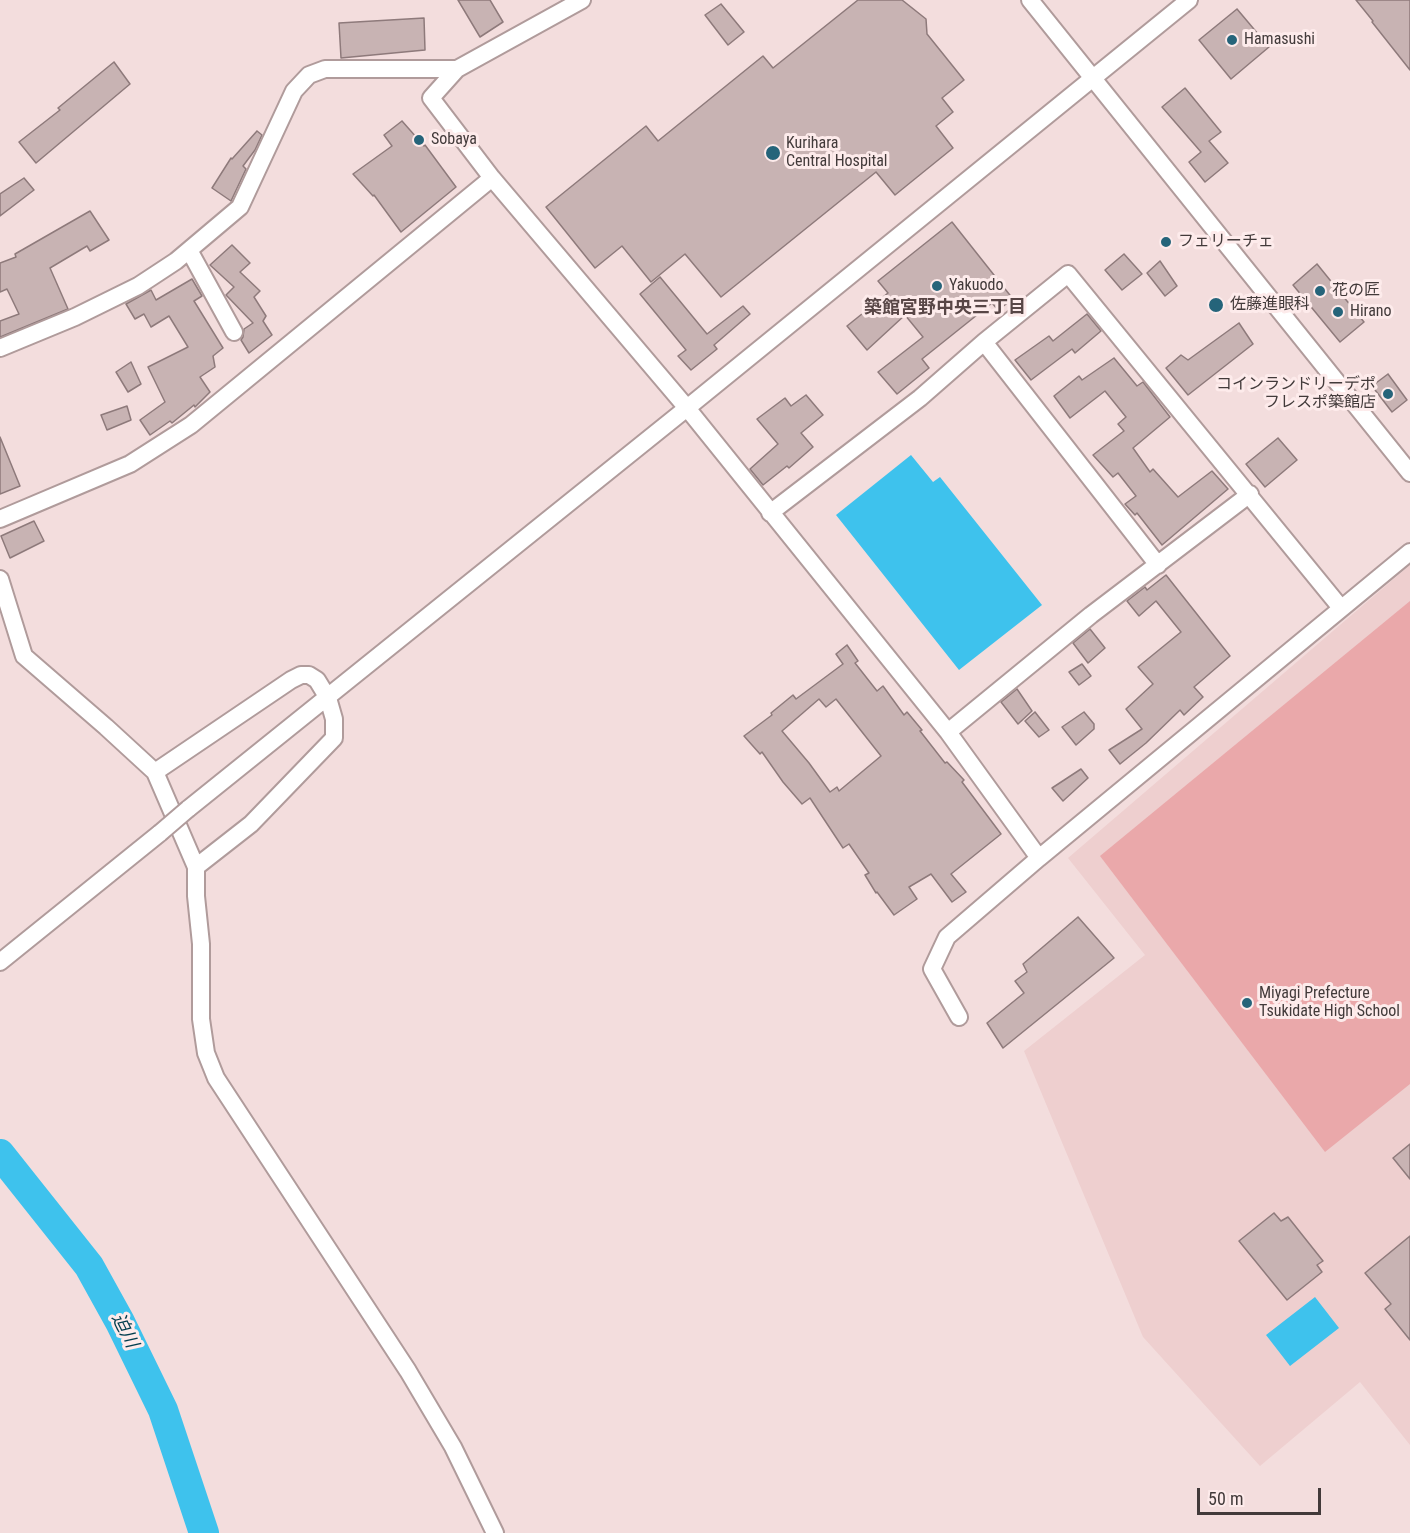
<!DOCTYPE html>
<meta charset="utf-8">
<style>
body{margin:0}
#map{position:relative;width:1410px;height:1533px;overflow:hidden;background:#f3dddd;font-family:"Roboto Condensed",sans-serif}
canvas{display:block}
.scale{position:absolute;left:1197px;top:1488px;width:124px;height:27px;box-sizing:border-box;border:3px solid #423a3a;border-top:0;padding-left:8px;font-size:18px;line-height:21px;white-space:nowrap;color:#423a3a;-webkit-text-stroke:4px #fdebeb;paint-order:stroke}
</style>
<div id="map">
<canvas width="1410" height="1533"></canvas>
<div class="scale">50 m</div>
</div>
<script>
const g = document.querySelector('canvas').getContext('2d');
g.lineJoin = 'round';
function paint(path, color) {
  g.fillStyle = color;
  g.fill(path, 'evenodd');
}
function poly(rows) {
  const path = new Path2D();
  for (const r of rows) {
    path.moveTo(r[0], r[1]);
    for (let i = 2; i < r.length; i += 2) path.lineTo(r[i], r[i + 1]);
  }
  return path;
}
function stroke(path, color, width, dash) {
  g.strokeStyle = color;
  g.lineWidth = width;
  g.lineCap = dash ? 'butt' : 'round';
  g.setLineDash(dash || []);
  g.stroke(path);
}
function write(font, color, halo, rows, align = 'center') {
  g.font = font + ' "Roboto Condensed","Noto Sans JP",sans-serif';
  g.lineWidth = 6;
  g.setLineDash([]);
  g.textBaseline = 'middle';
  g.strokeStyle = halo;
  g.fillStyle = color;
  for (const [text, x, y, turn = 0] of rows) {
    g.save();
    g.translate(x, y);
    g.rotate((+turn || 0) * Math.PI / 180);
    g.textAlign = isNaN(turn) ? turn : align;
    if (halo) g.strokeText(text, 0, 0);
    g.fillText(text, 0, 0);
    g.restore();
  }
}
const built = poly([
 [1410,565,1410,1445,1360,1382,1260,1466,1143,1337,1024,1051,1145,955,1068,858]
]);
const green = poly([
 [1410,601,1410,1084,1325,1152,1100,856]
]);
const water = poly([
 [911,455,933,482,940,477,1042,605,959,670,836,515],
 [1315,1297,1339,1328,1290,1366,1266,1335]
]);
const river = poly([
 [0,1154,89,1266,120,1322,163,1410,204,1533]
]);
const building = poly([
 [458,0,490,0,503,22,480,37,458,0],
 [858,0,902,0,926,19,927,34,964,80,942,98,953,112,936,126,953,148,895,195,876,172,721,297,685,254,651,282,622,246,595,268,546,207,646,126,658,141,763,56,773,68,858,0],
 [1356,0,1410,0,1410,70,1372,22,1373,21,1356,0],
 [721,4,744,32,728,45,705,15,721,4],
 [1237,9,1269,47,1231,79,1199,40,1237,9],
 [424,18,425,50,341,58,339,23,424,18],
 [114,62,130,84,36,163,19,142,60,110,58,108,114,62],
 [1185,88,1221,132,1209,141,1228,163,1205,182,1189,162,1201,152,1162,107,1185,88],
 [402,121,424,146,425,145,456,187,401,232,374,195,373,196,353,174,392,146,384,135,402,121],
 [257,131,262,135,255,150,243,166,246,169,231,201,212,188,231,158,232,159,257,131],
 [24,178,34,190,0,216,0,194,24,178],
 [90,211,109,240,90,251,87,246,50,268,68,309,0,337,0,321,19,314,7,289,0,292,0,263,16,257,15,254,90,211],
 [952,222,1013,299,998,310,992,303,922,359,929,368,897,394,878,372,923,337,905,315,867,350,847,326,888,293,878,281,952,222],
 [232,245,250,263,240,272,260,291,254,297,266,316,263,321,272,335,249,353,241,340,243,337,244,329,253,323,226,295,234,287,210,265,232,245],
 [1124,254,1142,274,1122,290,1105,270,1124,254],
 [1160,261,1177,286,1165,296,1147,273,1160,261],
 [1317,264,1364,322,1340,342,1293,285,1317,264],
 [660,277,707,334,743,306,750,314,714,345,717,349,691,370,678,356,686,350,640,294,660,277],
 [192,279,202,296,194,301,223,348,213,356,215,367,200,377,210,392,195,407,194,405,172,423,170,421,150,435,140,420,165,402,148,367,188,347,169,316,151,327,144,314,135,319,126,304,151,290,156,300,192,279],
 [1087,314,1101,331,1075,353,1072,349,1031,380,1015,360,1049,336,1053,341,1087,314],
 [1239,323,1253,344,1188,395,1166,368,1181,355,1188,360,1239,323],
 [1114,358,1137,386,1143,382,1170,417,1133,448,1150,472,1153,469,1178,497,1212,471,1228,489,1162,545,1137,513,1135,515,1125,504,1136,496,1118,473,1113,477,1093,455,1124,431,1118,424,1126,417,1105,391,1070,418,1054,396,1079,376,1082,380,1114,358],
 [131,362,141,384,128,392,116,372,131,362],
 [1388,374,1407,400,1392,412,1372,386,1388,374],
 [806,395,823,415,801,433,813,447,789,468,787,466,763,485,750,469,778,444,757,419,785,398,791,406,806,395],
 [127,406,131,420,107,430,101,415,127,406],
 [0,437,20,486,0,494,0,437],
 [1278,438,1297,460,1265,487,1246,464,1278,438],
 [34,521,44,541,10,558,1,536,34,521],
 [1166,575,1230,656,1194,687,1203,697,1184,715,1180,710,1146,743,1120,764,1109,750,1142,729,1126,709,1153,684,1138,667,1181,632,1156,601,1139,616,1127,601,1145,587,1147,590,1166,575],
 [1090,629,1105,648,1088,663,1073,643,1090,629],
 [847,645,858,661,855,663,877,691,883,686,904,715,907,712,922,730,920,731,945,763,947,762,964,780,962,782,1001,834,951,874,966,892,952,902,931,874,909,887,917,899,894,915,877,892,876,893,865,875,869,873,849,844,843,848,810,798,802,804,783,782,762,752,760,754,744,736,772,715,771,713,793,695,796,699,843,664,836,654,847,645],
 [819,699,826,707,836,699,881,756,839,791,837,787,830,792,809,763,782,731,819,699],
 [1082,664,1091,676,1079,685,1069,672,1082,664],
 [1017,689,1032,711,1018,724,1001,702,1017,689],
 [1035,712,1049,730,1039,737,1025,721,1035,712],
 [1084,712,1094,724,1094,729,1076,745,1062,727,1084,712],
 [1081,769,1088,778,1063,801,1052,788,1081,769],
 [1078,917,1114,958,1003,1048,987,1023,1024,993,1015,981,1027,972,1023,964,1078,917],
 [1410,1144,1410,1179,1393,1158,1410,1144],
 [1274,1213,1281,1221,1288,1217,1323,1261,1317,1265,1322,1272,1287,1300,1239,1241,1274,1213],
 [1410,1236,1410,1340,1385,1309,1391,1304,1365,1273,1410,1236]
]);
const minor = poly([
 [582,0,457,69,431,98,492,178,687,408,948,732,1039,858,1410,552],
 [1030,0,1410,473],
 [189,250,234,332],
 [984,342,1158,565],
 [0,348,75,317,138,286,176,261,240,207,294,91,309,75,325,69,457,69],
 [770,513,920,398,984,342,1068,274,1341,608],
 [0,519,130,464,191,425,492,178],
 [0,579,24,656,106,727,155,772,196,867,196,896,201,944,201,1019,206,1053,216,1078,408,1371,453,1447,495,1533],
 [948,732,1091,615,1250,494],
 [155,772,291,680,301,675,309,675,317,680,328,698,334,719,334,738,251,824,196,867],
 [188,809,687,408,1189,0],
 [0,962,160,833],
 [959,1017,932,969,947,937,1039,858]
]);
const minorBridge = poly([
 [160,833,188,809]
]);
const markers = [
 [1232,40,6,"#25647a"],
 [419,140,6,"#25647a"],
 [773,153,8,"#25647a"],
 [1166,242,6,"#25647a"],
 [937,286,6,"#25647a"],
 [1320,291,6,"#25647a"],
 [1216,305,8,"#25647a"],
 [1338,312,6,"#25647a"],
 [1388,394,6,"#25647a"],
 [1247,1003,6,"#25647a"]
];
const poiNames = [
 ["Hamasushi",1244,40],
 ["Sobaya",431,140],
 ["Kurihara",786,144],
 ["Central Hospital",786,162],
 ["フェリーチェ",1178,242],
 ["Yakuodo",949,286],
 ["花の匠",1332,291],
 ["佐藤進眼科",1230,305],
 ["Hirano",1350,312],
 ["コインランドリーデポ",1376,385,"right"],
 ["フレスポ築館店",1376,403,"right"],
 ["Miyagi Prefecture",1259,994],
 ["Tsukidate High School",1259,1012]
];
const neighbourhoodNames = [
 ["築館宮野中央三丁目",945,308]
];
const waterNames = [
 ["迫川",124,1331,63]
];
paint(built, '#eecfcf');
paint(green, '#eaa8aa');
paint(water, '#3ec2ed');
stroke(river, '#3ec2ed', 30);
paint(building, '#c8b3b3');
stroke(building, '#8e7a7b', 1.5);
stroke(minor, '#b09b9b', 20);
stroke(minor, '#fff', 16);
stroke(minorBridge, '#b09b9b', 20, []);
stroke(minorBridge, '#fff', 16);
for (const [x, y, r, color] of markers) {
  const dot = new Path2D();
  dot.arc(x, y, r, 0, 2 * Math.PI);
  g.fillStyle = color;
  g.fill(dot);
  stroke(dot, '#fdebeb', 2);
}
write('16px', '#423a3a', '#fdebeb', poiNames, 'left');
write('bold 18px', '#584646', '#fdebeb', neighbourhoodNames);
write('italic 18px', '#013d4e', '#fdebeb', waterNames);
</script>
